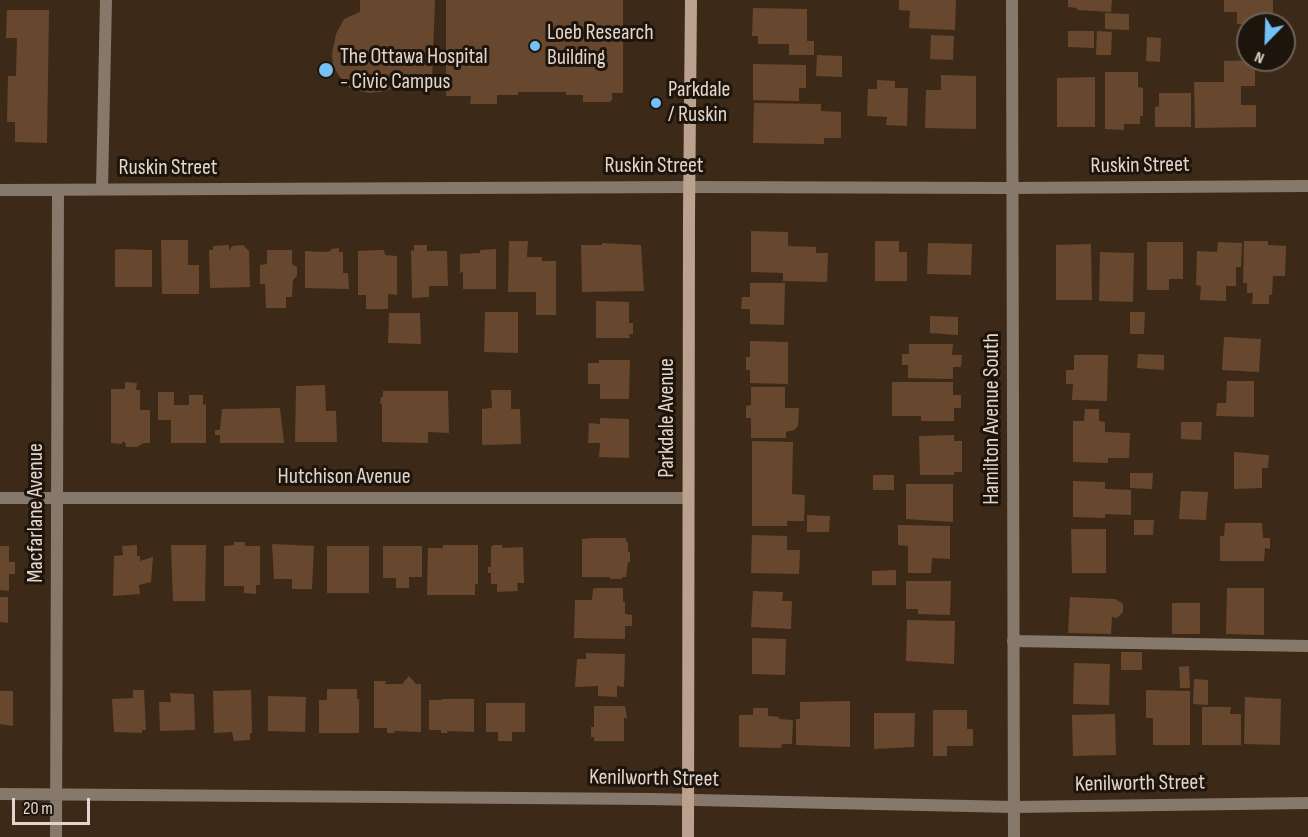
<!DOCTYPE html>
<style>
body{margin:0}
#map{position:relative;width:1308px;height:837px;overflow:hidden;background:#3d2917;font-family:"Sofia Sans Condensed",sans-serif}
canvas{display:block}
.north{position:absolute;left:1236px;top:12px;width:60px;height:60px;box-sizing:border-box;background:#1d140c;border:2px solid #6c6158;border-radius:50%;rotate:203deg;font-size:16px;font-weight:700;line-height:24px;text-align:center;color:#e3d5cb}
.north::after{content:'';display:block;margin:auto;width:21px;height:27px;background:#73c1f6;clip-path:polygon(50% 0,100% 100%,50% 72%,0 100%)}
.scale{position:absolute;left:12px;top:798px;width:78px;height:27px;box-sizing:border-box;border:3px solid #e3d5cb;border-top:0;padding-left:8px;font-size:18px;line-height:21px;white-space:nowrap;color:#e3d5cb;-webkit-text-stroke:4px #1d140c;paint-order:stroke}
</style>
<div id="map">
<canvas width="1308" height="837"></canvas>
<div class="north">N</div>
<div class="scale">20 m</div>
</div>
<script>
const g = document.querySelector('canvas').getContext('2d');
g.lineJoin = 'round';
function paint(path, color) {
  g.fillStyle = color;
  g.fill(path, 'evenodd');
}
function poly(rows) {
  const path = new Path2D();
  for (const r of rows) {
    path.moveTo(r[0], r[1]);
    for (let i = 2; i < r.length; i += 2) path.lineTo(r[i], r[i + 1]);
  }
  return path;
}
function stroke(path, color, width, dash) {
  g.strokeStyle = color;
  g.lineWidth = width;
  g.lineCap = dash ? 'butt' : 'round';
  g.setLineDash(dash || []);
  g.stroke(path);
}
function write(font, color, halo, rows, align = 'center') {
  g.font = font + ' "Sofia Sans Condensed",sans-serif';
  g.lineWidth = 6;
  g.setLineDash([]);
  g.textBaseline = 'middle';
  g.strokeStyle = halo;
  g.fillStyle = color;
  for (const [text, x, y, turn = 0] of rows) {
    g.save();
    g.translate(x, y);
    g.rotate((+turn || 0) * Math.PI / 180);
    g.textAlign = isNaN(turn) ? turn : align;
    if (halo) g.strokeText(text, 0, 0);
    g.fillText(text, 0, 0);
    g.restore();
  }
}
const building = poly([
 [360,0,435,0,432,81,403,81,387,91,369,93,351,89,339,76,333,66,332,53,336,34,344,19,360,12],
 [446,0,623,0,623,93,612,93,612,100,609,102,583,102,583,95,566,95,566,92,518,92,518,95,497,95,497,104,470,104,471,96,446,96],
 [899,0,956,0,955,30,909,28,910,11,899,10],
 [1068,0,1112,0,1111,12,1077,10,1077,8,1068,7],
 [1224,0,1273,0,1273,24,1237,24,1237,12,1224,12],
 [753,8,807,9,807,41,814,41,814,55,789,55,789,44,758,44,758,36,752,36],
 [7,10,49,10,47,143,15,142,15,122,7,122,8,76,16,76,17,38,6,38],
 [1105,13,1129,14,1129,30,1105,29],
 [1068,31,1094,31,1094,48,1068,47],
 [1097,31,1112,32,1111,55,1096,55],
 [931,35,954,36,953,60,930,59],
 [1147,37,1161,38,1160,62,1146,61],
 [817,55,842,56,842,77,816,76],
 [1255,60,1255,86,1241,86,1241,105,1256,105,1256,127,1195,128,1194,82,1224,82,1224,61],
 [753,64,806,65,806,88,799,88,799,101,753,100],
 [1105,72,1138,72,1138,87,1143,88,1143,116,1140,116,1140,124,1124,124,1124,130,1105,129],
 [941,75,976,76,976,129,925,128,926,90,941,90],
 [1095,77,1095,127,1057,127,1057,78],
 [877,80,895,81,895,88,908,88,907,126,886,125,887,117,867,116,868,89,877,89],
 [1159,93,1191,93,1191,127,1155,127,1155,107,1159,106],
 [754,103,821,104,821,111,841,112,841,138,824,138,824,144,753,143],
 [751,231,788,232,788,246,816,247,816,253,828,253,827,282,783,281,783,273,751,272],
 [161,240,188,240,188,265,199,265,199,294,162,294],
 [509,241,528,241,527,257,542,257,542,261,556,261,556,315,536,315,536,292,508,292],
 [875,241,899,241,899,252,907,252,907,281,875,281],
 [1244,241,1268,241,1268,245,1286,246,1285,276,1273,276,1272,295,1269,295,1269,304,1252,304,1253,293,1247,293,1247,283,1243,283],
 [1147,242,1183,242,1183,279,1169,279,1169,290,1147,290],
 [1218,242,1242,243,1241,267,1236,267,1236,286,1226,286,1226,301,1200,300,1201,286,1196,285,1197,251,1217,252],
 [602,243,641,245,644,291,582,292,581,245,602,245],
 [928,243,972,244,971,275,927,274],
 [1091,244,1092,300,1056,300,1056,245],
 [229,245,229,251,232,246,243,245,249,251,250,287,210,288,209,250,213,250,213,246],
 [414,245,427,245,427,251,447,251,448,286,429,286,429,297,412,298,411,250,414,251],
 [339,248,339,252,343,252,343,273,348,273,349,289,305,288,305,251,324,252,331,251,331,249],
 [120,249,152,250,152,287,115,287,115,250],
 [496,249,496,289,463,289,463,272,460,273,460,254,480,253,480,250],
 [267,250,292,250,292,264,297,267,297,276,293,280,292,297,286,297,286,308,266,308,265,284,260,284,260,265,267,264],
 [377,250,384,250,385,255,397,256,397,295,388,294,388,309,366,309,366,295,358,295,358,251],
 [1100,252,1134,253,1133,302,1099,301],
 [750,283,785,283,784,325,750,324,750,309,741,309,742,297,750,297],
 [596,301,629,302,629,323,633,323,633,334,629,334,630,338,596,338],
 [485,312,518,312,518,353,484,352],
 [1130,312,1145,312,1144,334,1130,334],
 [389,313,420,313,421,344,388,343],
 [930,316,958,317,958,335,930,333],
 [1224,337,1261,339,1259,372,1222,370],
 [750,341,788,342,788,384,750,383,750,370,746,370,746,357,750,357],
 [909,344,953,344,952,355,962,355,961,367,953,367,953,379,908,378,908,365,902,365,902,354,909,354],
 [1138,354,1164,355,1164,370,1137,368],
 [1074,355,1108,355,1107,401,1072,400,1073,384,1066,384,1066,370,1074,370],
 [599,360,630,360,629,399,600,399,600,384,588,384,588,363,599,363],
 [1227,381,1254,381,1254,417,1216,416,1217,403,1226,403],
 [125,382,137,383,136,390,140,390,140,410,150,410,150,443,144,443,137,447,126,447,125,442,122,442,122,444,111,443,111,389,125,389],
 [892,382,953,382,953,395,961,395,961,408,954,408,954,421,921,421,921,416,892,416],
 [325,385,326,411,336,411,337,442,295,442,296,386],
 [751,387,785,387,785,408,799,408,798,426,794,430,786,432,786,438,751,438,751,418,746,418,746,406,751,405],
 [491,390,511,390,511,409,520,409,521,444,482,445,482,409,492,408],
 [383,391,448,391,449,433,428,432,428,443,382,442,382,404,380,404,381,397,383,397],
 [158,392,174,392,174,405,189,405,189,395,203,395,203,405,206,404,206,443,171,443,171,420,158,420],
 [280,408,284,443,220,443,220,435,215,435,215,430,220,430,222,409],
 [1085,409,1099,409,1099,421,1105,422,1105,432,1130,433,1129,458,1108,458,1108,463,1073,462,1073,421,1084,421],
 [600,418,629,419,629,458,599,457,600,443,588,443,589,423,600,424],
 [1181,422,1202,422,1201,440,1181,439],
 [954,435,954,441,962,441,962,472,954,472,954,475,920,475,919,436],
 [752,441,793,442,792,494,805,495,804,521,787,521,787,526,752,526],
 [1234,452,1269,455,1268,468,1262,468,1262,488,1234,489],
 [1130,473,1153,473,1152,489,1130,488],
 [873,475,894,475,894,490,873,490],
 [1073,481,1105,482,1105,489,1131,490,1131,515,1105,514,1105,518,1073,517],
 [906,484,953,484,953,522,906,519],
 [1181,491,1208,492,1206,520,1179,519],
 [807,515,830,516,829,532,807,532],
 [1134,520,1154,520,1153,535,1134,535],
 [1225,523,1262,523,1263,538,1270,538,1270,549,1265,548,1264,561,1220,561,1220,536,1224,536],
 [898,525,950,526,950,559,932,558,931,573,908,573,908,546,898,545],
 [1071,529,1106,529,1106,573,1072,573],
 [752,535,787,536,787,550,800,550,799,574,751,573],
 [593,538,626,538,626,542,628,542,628,552,630,552,630,562,628,562,626,577,622,577,622,579,610,579,610,577,582,577,582,539],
 [234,542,245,542,245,546,260,546,260,585,256,585,256,594,244,593,244,586,224,586,224,546,234,545],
 [272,544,314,546,312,589,292,589,292,579,274,579],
 [137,545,137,556,140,556,140,561,153,557,151,582,139,585,140,594,113,596,114,556,123,555,122,546],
 [171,545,206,545,205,601,173,601],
 [443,545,478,545,478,584,475,584,475,595,427,595,428,548,443,548],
 [493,545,502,545,502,548,523,547,524,583,517,583,518,591,497,592,497,584,491,584,491,573,488,573,488,567,491,567,491,547],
 [0,546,9,546,9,562,15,562,15,574,9,574,9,591,0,590],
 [327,546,369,546,369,593,327,593],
 [383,546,422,546,422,577,409,577,409,588,396,588,396,578,383,578],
 [896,570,896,585,872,585,872,571],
 [906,581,951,581,950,615,918,614,918,609,906,609],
 [596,588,623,588,623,602,625,602,625,614,632,615,632,626,625,626,625,639,574,638,575,600,592,600,593,589],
 [1227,588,1264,588,1264,635,1226,634],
 [753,591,783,592,782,601,792,601,791,629,751,627],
 [0,597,8,597,8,623,0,622],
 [1070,597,1115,599,1123,604,1123,612,1117,618,1112,617,1111,634,1068,633],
 [1172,603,1200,603,1200,634,1172,634],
 [907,620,955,621,954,664,906,661],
 [752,638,786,639,785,675,752,674],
 [1121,652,1142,652,1142,670,1121,670],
 [586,653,625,654,624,687,617,686,617,697,598,696,598,686,575,687,577,659,586,659],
 [1074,663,1110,664,1109,705,1073,704],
 [1189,666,1190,688,1180,688,1179,667],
 [409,676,416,684,421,684,421,732,394,731,395,733,387,733,387,728,374,728,374,681,386,681,385,684,402,684],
 [1194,679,1208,680,1208,705,1193,704],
 [327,689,357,689,357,699,359,699,359,733,319,733,319,700,327,700],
 [133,690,144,690,146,730,142,730,142,733,114,732,112,699,133,698],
 [251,690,252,733,250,733,250,740,234,741,232,732,214,733,213,691],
 [1146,690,1190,691,1190,745,1153,745,1153,718,1146,718],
 [0,691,13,691,13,726,0,724],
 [170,693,194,694,195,730,160,731,159,702,171,702],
 [268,696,306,697,305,732,268,731],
 [1245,697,1281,699,1280,745,1244,744],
 [442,699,474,699,474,732,447,731,448,733,441,733,441,730,429,730,429,700,442,700],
 [850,701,850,747,796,745,796,719,800,719,800,702],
 [486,703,525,703,525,732,512,732,512,741,498,741,498,732,486,732],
 [594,706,625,706,627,718,624,718,624,741,594,741,594,737,591,737,591,727,594,727],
 [1202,707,1231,707,1230,714,1241,714,1241,745,1202,745],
 [753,708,768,708,768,716,779,717,779,719,793,720,792,744,782,744,781,748,739,747,739,715,753,715],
 [933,710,967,710,967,729,973,729,973,746,947,746,947,756,933,756],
 [874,713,915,713,914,747,874,749],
 [1115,714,1116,755,1073,756,1072,715]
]);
const service = poly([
 [102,189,106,0],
 [1013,641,1308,646]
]);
const minor = poly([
 [1012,0,1014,837],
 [0,190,690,187,1012,188,1308,186],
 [0,498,688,498],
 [0,794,651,799,1014,807,1308,803],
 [56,837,58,190]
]);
const secondary = poly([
 [688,837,689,215,691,0]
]);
const markers = [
 [535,46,6,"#73c1f6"],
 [326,70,8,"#73c1f6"],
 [656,103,6,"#73c1f6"]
];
const poiNames = [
 ["Loeb Research",547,33],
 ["Building",547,58],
 ["The Ottawa Hospital",340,57],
 ["- Civic Campus",340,82],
 ["Parkdale",668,90],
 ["/ Ruskin",668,115]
];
const streetNames = [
 ["Ruskin Street",654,166],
 ["Ruskin Street",1140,166,-1],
 ["Ruskin Street",168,168],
 ["Parkdale Avenue",667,418,-90],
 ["Hamilton Avenue South",992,419,-90],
 ["Hutchison Avenue",344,477],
 ["Macfarlane Avenue",36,513,-90],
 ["Kenilworth Street",654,779,1],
 ["Kenilworth Street",1140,784,-1]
];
paint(building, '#67482e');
stroke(service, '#87786c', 12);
stroke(minor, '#87786c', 12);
stroke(secondary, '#bba28f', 12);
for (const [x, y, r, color] of markers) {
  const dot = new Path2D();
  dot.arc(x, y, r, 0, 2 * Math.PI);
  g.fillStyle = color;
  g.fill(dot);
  stroke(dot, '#1d140c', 2);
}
write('22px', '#e3d5cb', '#1d140c', poiNames, 'left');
write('22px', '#e3d5cb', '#1d140c', streetNames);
</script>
